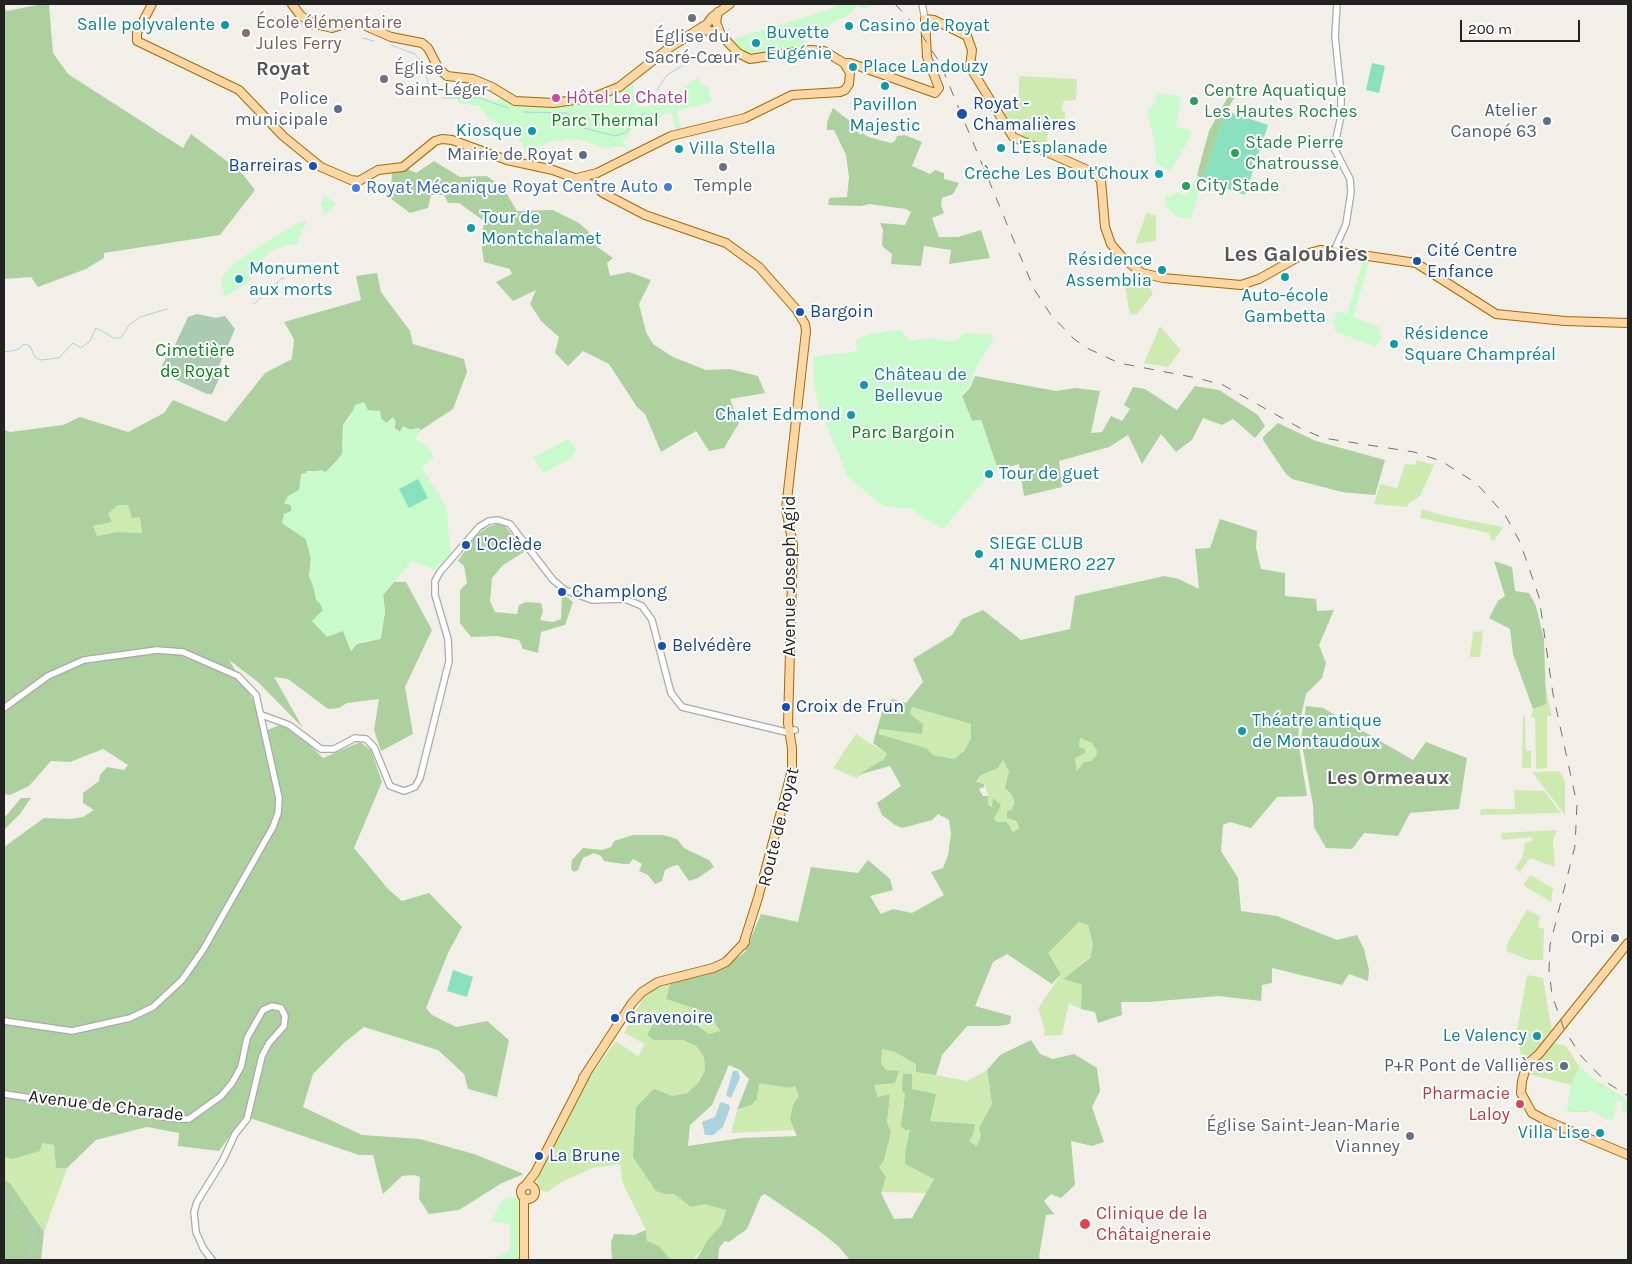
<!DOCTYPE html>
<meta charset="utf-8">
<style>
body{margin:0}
#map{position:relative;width:1632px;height:1264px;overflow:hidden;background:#f2efe9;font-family:Karla,sans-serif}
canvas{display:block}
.frame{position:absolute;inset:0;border:5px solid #222;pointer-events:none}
.scale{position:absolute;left:1460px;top:20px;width:120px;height:22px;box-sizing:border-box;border:2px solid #222;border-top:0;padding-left:6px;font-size:15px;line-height:18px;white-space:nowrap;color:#222;-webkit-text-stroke:4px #fff;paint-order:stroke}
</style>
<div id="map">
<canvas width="1632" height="1264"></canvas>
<div class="frame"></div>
<div class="scale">200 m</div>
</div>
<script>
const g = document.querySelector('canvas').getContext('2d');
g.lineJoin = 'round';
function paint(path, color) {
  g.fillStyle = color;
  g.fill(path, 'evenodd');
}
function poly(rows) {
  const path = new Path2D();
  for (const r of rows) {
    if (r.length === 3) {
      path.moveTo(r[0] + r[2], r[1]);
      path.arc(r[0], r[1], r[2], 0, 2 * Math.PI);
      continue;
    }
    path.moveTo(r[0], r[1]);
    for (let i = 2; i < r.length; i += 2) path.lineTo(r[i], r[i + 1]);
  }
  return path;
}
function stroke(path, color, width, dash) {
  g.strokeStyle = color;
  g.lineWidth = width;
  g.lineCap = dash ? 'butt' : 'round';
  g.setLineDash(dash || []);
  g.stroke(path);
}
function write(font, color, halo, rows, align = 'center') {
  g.font = font + ' Karla,sans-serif';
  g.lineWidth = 4;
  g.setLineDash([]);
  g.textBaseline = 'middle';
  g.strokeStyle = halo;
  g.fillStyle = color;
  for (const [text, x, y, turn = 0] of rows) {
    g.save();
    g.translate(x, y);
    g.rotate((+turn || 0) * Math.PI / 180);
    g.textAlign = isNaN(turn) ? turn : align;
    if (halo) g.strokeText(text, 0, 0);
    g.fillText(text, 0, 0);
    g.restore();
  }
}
const grass = poly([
 [1019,76,1077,79,1076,100,1063,101,1062,111,1065,111,1065,122,1077,123,1077,128,1049,125,1046,148,1021,137,1026,123,1020,120,1011,127,1004,113,1009,111,1010,101,1019,98],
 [1147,212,1156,216,1156,241,1135,244],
 [1141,278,1148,283,1153,294,1137,314,1130,315,1125,287],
 [1160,326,1181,350,1168,367,1144,363],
 [1417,460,1434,465,1420,496,1409,503,1408,507,1374,504,1380,484,1397,488,1405,464,1415,465],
 [118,505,128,505,140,517,142,533,117,532,96,536,93,526,112,522,108,514],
 [1422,509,1446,516,1503,527,1494,541,1491,540,1489,533,1420,518],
 [1483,631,1480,657,1470,657,1473,632],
 [1543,676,1552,716,1547,716,1547,768,1536,769,1535,718,1531,717],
 [912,707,971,724,971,738,965,750,954,759,932,755,877,734,880,729,897,731,910,714],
 [1523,716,1525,717,1526,751,1531,751,1531,768,1522,768],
 [856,734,887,754,884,759,856,778,833,768],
 [1080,738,1092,743,1097,751,1096,756,1091,761,1084,762,1077,771,1075,758],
 [1003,760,1009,772,1007,792,1013,797,1013,818,1019,828,1013,832,1007,822,997,822,994,819,999,808,988,805,988,795,984,784,976,782,981,776,998,768],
 [1557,771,1561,773,1565,783,1565,815,1532,772],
 [1514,790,1544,791,1561,813,1480,815,1481,809,1515,809],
 [1557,830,1553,841,1555,867,1530,858,1520,872,1515,868,1522,858,1525,842,1531,842,1532,837,1502,840,1501,833],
 [1530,875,1553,888,1551,902,1523,885],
 [1527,910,1540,916,1538,927,1544,929,1543,960,1529,960,1506,951,1508,942],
 [1079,922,1088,925,1093,945,1090,957,1063,979,1082,985,1081,1009,1069,1003,1062,1035,1043,1036,1045,1030,1038,1009,1061,974,1048,953],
 [993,962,975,1006,1011,1016,1010,1024,999,1026,967,1026,942,1055,936,1075,967,1081,987,1070,992,1104,979,1128,981,1136,977,1146,969,1141,975,1124,930,1121,912,1089,912,1074,903,1074,906,1094,902,1109,934,1178,927,1193,881,1192,886,1177,797,1137,794,1130,731,1133,737,1111,751,1105,757,1099,759,1082,790,1088,796,1086],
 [890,1094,887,1123,878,1097],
 [1527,975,1543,978,1552,1031,1533,1054,1523,1057,1521,1056,1517,1030],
 [670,984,666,999,702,1011,714,1021,720,1032,709,1035,696,1025,654,1040,683,1040,696,1046,704,1057,705,1070,699,1082,687,1093,672,1096,665,1194,674,1194,691,1207,705,1203,726,1210,722,1224,693,1260,671,1260,659,1246,647,1242,646,1230,623,1184,620,1164,593,1168,563,1181,548,1192,538,1190,537,1180,584,1085,616,1041,638,1056,645,1044,624,1033,647,991],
 [1553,1043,1566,1046,1579,1066,1593,1079,1628,1100,1622,1112,1623,1102,1617,1099,1606,1119,1599,1115,1599,1111,1589,1106,1588,1112,1567,1112,1571,1085,1529,1074],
 [42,1143,54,1145,56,1168,67,1168,44,1232,10,1183,4,1179,4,1157,12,1159]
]);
const forest = poly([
 [42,4,49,4,53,53,68,74,183,148,191,134,241,172,255,190,220,235,104,253,104,258,86,269,38,287,31,277,4,279,4,8,7,11],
 [1235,84,1241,88,1226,111,1202,180,1197,175,1209,131],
 [833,108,851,122,850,124,861,135,862,133,869,137,891,143,895,141,897,136,905,135,922,142,912,166,930,174,935,170,944,173,944,179,959,183,953,194,942,198,941,206,944,213,932,218,939,237,958,237,981,230,990,258,949,264,951,250,924,246,921,266,891,264,892,254,882,246,883,230,880,223,905,225,911,212,906,209,869,204,861,206,828,205,829,198,847,197,849,177,846,155,834,130,827,130,827,122],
 [434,161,460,177,487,176,504,189,517,211,553,210,579,223,589,232,589,241,613,258,607,263,610,276,629,272,651,280,639,304,646,332,653,344,673,357,706,370,730,369,758,376,765,393,730,399,739,423,724,448,709,451,696,431,661,452,645,414,637,407,609,364,583,351,568,366,555,353,559,337,541,321,530,304,536,290,513,301,496,282,512,274,510,269,484,262,481,242,484,221,459,203,448,203,444,195,431,195,428,208,410,213,386,195,391,187,392,173,408,169,416,173],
 [377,273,381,292,410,331,413,344,464,359,467,372,453,409,421,430,418,428,400,432,381,419,380,411,352,412,343,425,342,455,326,472,307,471,299,490,284,503,291,505,291,511,282,523,306,539,311,558,309,576,323,610,312,622,343,630,351,651,357,644,380,639,385,612,383,595,394,582,406,582,432,630,405,687,413,734,381,751,374,730,379,699,347,703,339,708,328,709,288,679,274,677,303,728,258,682,229,660,254,701,262,732,280,725,295,731,323,758,360,742,371,750,382,782,354,848,388,889,402,901,429,893,462,927,448,953,426,1008,432,1015,456,1027,487,1021,509,1040,497,1097,468,1089,464,1074,438,1050,364,1027,345,1042,313,1074,303,1107,362,1135,420,1139,474,1154,524,1174,502,1183,459,1210,429,1214,419,1199,420,1177,414,1175,402,1176,383,1194,373,1155,359,1155,244,1116,219,1151,178,1146,179,1133,147,1127,96,1140,67,1168,56,1168,54,1145,42,1143,40,1151,12,1159,4,1157,4,847,44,818,70,819,83,817,94,810,83,803,83,793,99,781,100,775,107,767,124,770,128,765,103,749,70,762,51,761,29,786,10,795,4,794,4,430,10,432,63,425,80,417,128,432,164,413,173,400,226,422,265,373,292,359,294,339,284,322,361,300,356,276],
 [118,505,128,505,132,518,140,517,142,533,117,532,97,536,93,526,112,522,108,514],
 [975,376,1056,391,1075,388,1100,391,1091,433,1102,432,1111,416,1122,421,1130,409,1124,405,1133,387,1145,389,1177,410,1195,386,1219,390,1258,415,1265,426,1255,438,1233,419,1222,425,1203,418,1192,440,1176,452,1161,434,1142,464,1128,435,1109,447,1059,461,1062,487,1024,496,1019,464,998,470,981,420,972,421,962,396,970,388],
 [1278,423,1316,441,1385,460,1375,495,1342,492,1292,479,1286,474,1263,440,1263,437],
 [1220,519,1257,531,1256,548,1261,569,1285,573,1285,596,1316,599,1317,611,1334,610,1319,645,1326,663,1322,678,1306,694,1299,725,1298,741,1307,796,1277,797,1251,828,1230,822,1223,825,1221,851,1238,878,1241,911,1277,916,1337,940,1357,935,1364,949,1369,970,1368,981,1349,974,1342,985,1272,968,1272,983,1262,985,1261,1001,1218,996,1148,1002,1121,1002,1122,1015,1098,1023,1095,1012,1081,1009,1082,985,1063,979,1090,958,1093,945,1088,925,1079,922,1048,953,1061,974,1052,984,1007,954,993,962,975,1006,1011,1016,1010,1024,999,1026,967,1026,942,1055,936,1075,916,1072,916,1064,895,1052,882,1049,881,1064,886,1070,899,1071,895,1083,874,1085,878,1097,890,1094,887,1123,891,1132,884,1160,879,1167,886,1177,881,1193,894,1219,912,1218,934,1179,905,1164,906,1147,910,1130,905,1130,901,1126,905,1094,902,1090,903,1074,912,1074,912,1089,936,1094,930,1121,975,1124,973,1135,969,1141,977,1146,981,1136,979,1128,992,1104,987,1070,1000,1055,1031,1040,1040,1054,1053,1059,1074,1054,1097,1068,1100,1091,1092,1107,1104,1142,1092,1146,1071,1141,1075,1185,1061,1198,1051,1194,1044,1201,1054,1214,1046,1215,1039,1257,1041,1260,850,1260,838,1246,818,1230,765,1194,761,1196,747,1229,729,1242,725,1241,719,1248,718,1260,696,1260,707,1241,722,1224,726,1210,705,1204,691,1207,674,1194,665,1194,656,1191,633,1157,636,1107,654,1089,672,1096,687,1093,699,1082,705,1070,704,1057,696,1046,683,1040,654,1040,647,1035,656,1020,679,1018,696,1025,709,1034,720,1031,714,1021,702,1011,666,999,670,984,728,965,745,952,761,914,798,922,811,867,858,873,868,860,890,879,893,890,870,896,881,914,893,909,912,913,944,895,931,872,943,868,948,855,951,834,949,820,938,814,932,820,902,828,895,825,882,815,877,803,901,786,890,766,858,775,884,759,887,754,873,743,882,712,892,699,906,703,923,682,913,659,952,635,962,619,983,610,1021,640,1070,629,1075,596,1164,576,1179,579,1199,589,1195,549,1210,548],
 [912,707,971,724,971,738,965,750,954,759,933,755,926,748,878,734,880,729,922,734,923,724,910,714],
 [1080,738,1092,743,1097,751,1096,756,1091,761,1084,762,1077,771,1075,758,1085,753,1085,749,1079,747],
 [1003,760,1009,772,1005,788,1013,797,1014,803,1012,810,1007,811,1007,818,1016,821,1019,828,1013,832,1007,822,997,822,994,819,1001,805,993,798,992,807,988,805,988,796,983,796,979,789,984,787,984,784,976,782,980,776,998,768],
 [729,1065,740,1070,749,1079,737,1110,751,1105,757,1099,759,1083,790,1088,795,1086,799,1096,793,1105,790,1119,797,1136,741,1138,688,1146,690,1125,712,1105],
 [497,524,504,525,519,543,524,552,503,565,492,578,490,601,495,612,517,614,519,605,526,602,541,603,543,611,540,620,553,622,561,619,562,593,573,602,565,625,541,632,538,653,523,649,519,640,497,636,471,637,460,623,460,590,467,583,464,566,458,561,474,537,488,527],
 [1494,561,1512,567,1515,591,1529,593,1536,606,1544,639,1546,704,1533,709,1513,654,1510,629,1489,618,1498,601,1505,596],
 [1306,706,1323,708,1413,760,1426,742,1467,758,1459,809,1410,813,1398,836,1364,833,1352,849,1326,848,1314,827,1313,805,1301,739],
 [21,798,31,798,20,814,4,830,4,818],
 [633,835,663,835,677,839,684,848,709,860,714,867,698,878,689,881,678,865,673,866,665,870,662,881,655,884,648,875,639,871,642,864,633,859,629,864,623,864,604,861,601,856,594,853,583,858,578,870,574,872,571,869,572,860,583,848,602,850,611,847,614,841],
 [4,1179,10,1183,44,1232,41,1260,4,1260],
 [646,1230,647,1241,659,1246,671,1260,612,1260,611,1242,614,1234,634,1235]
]);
const cemetery = poly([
 [197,314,216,318,225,316,235,329,218,368,223,370,212,394,207,394,159,372,171,347,174,347,188,317]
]);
const park = poly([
 [835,4,877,4,864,9,857,6,846,17,832,22,828,27,828,32,804,37,806,45,750,56,743,53,733,39,828,10,834,7],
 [698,77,702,87,708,86,712,102,676,111,683,132,677,134,671,112,646,120,632,127,630,134,621,141,635,154,631,155,623,146,606,148,581,140,567,139,561,141,551,141,527,153,514,131,488,118,479,106,458,103,456,88,469,87,469,92,477,93,477,96,497,101,500,96,517,105,558,106,628,84,634,85,633,91,637,95,637,104,645,108,653,103,658,93,663,102],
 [1157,93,1181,96,1176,127,1189,130,1190,128,1191,136,1171,170,1156,165,1155,144,1147,110,1155,103],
 [1197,176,1202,180,1191,219,1178,217,1166,206,1165,195,1170,197,1178,192,1186,196],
 [326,196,336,204,325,216,321,205,323,197],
 [304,220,307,222,299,236,298,244,286,245,273,250,252,270,248,276,252,280,224,297,221,282,224,274,233,264,264,243],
 [1364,258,1370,259,1353,317,1381,328,1378,335,1382,336,1376,347,1335,331,1334,323,1319,317,1334,321,1337,311,1347,314],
 [901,330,909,341,932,338,954,342,965,333,990,334,994,339,977,366,969,386,961,396,972,421,981,420,998,470,983,482,943,529,923,518,913,509,883,506,848,477,819,408,814,384,813,357,857,351,856,340,870,334],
 [364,402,368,410,380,411,379,416,386,423,393,417,396,422,394,430,400,432,403,426,411,430,418,428,421,430,415,439,428,447,434,457,422,468,446,506,451,553,435,570,412,561,383,595,385,612,381,638,357,643,351,651,343,631,327,637,312,621,323,610,322,606,316,600,313,584,309,576,311,558,306,539,282,523,284,514,291,511,291,505,284,503,288,496,299,490,301,474,321,470,326,472,336,462,342,454,344,425,350,418,355,405],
 [568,439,576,450,572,458,544,473,533,457],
 [1579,1066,1598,1083,1628,1100,1628,1113,1622,1113,1623,1102,1617,1099,1613,1121,1589,1110,1567,1112,1571,1085],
 [510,1197,518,1198,522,1204,521,1260,491,1260,510,1251,510,1224,491,1222,502,1200]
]);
const pitch = poly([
 [1372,63,1385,66,1379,93,1366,90],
 [1226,111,1268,125,1245,195,1202,180],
 [418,479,428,498,409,508,399,489],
 [453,970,473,977,467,997,447,991]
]);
const water = poly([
 [733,1071,738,1071,740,1078,731,1098,726,1095],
 [722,1102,729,1105,730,1108,723,1127,713,1135,705,1135,702,1122,715,1117,720,1103]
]);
const stream = poly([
 [285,4,300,23,313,30],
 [727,32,729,29],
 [363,38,374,41],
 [391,45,415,54,420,60,425,69,429,89,436,97],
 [657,90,666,76,683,65],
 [442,98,479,98,508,108],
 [523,112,567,113,584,128,615,136,627,132,631,122,645,113],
 [267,292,282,278,285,279],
 [254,304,261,298],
 [4,352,17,350,24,344,30,346,35,357,40,360,59,358,73,343,81,348,90,341,96,328,114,338,121,338,129,325,140,317,167,309],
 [4,1190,10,1194,18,1213,27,1219,35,1231,29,1244,31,1260]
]);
const minor = poly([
 [922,4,925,19],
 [1334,251,1346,224,1351,192,1350,179,1334,148,1341,116,1341,94,1335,36,1337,4],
 [4,708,48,676,84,660,157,650,183,652,238,676,256,695,279,798,278,813,273,827,203,950,182,980,153,1007,130,1018,72,1031,4,1021],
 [262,715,289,725,321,749,334,749,355,738,366,739,374,747,390,786,404,791,415,787,420,778,449,661,448,639,435,595,435,581,440,572,479,527,489,521,498,520,510,524,553,580,565,590,592,600,625,599,642,606,652,620,671,693,682,707,786,732,795,730],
 [4,1094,178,1119,189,1119,221,1096,232,1083,241,1067,247,1038,263,1010,272,1006,281,1008,285,1016,284,1026,269,1043,262,1056,247,1119,235,1134,223,1160,197,1202,194,1212,196,1232,203,1248,212,1260]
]);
const major = poly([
 [152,4,137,33,137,41,239,90,283,136,321,167,351,180,359,181,378,170,403,167,435,141,442,139,452,140,507,160,553,170,593,185,603,193,645,215,726,243,759,267,796,309,805,324,806,331,786,509,793,545,788,723,792,748,792,770,758,898,743,945],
 [292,4,301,16,315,24,332,28,349,23,359,23,391,37,422,43,428,48,439,69,447,76,473,79,492,87,515,101,554,103,594,97,619,87,669,48,707,24,712,17,730,4],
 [718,12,716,22,721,35],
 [844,63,850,63,935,93,939,88,927,57,925,19,934,20,967,36,972,50,970,67,1013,137,1092,172,1101,180,1105,227,1111,244,1123,258,1142,273,1163,278,1241,285,1259,279,1302,255,1320,250,1334,251,1416,263,1496,314,1565,321,1628,323],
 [577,178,597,173,671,136,745,118,792,95,840,92,845,90,849,84,850,73,844,63,824,51,810,50,750,59,738,53,721,35,712,31,698,30],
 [1628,943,1539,1054,1527,1064,1522,1081,1521,1093,1532,1113,1545,1120,1628,1155],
 [583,1078,632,1003,642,992,658,982,713,968,726,962,745,942],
 [528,1192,7],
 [525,1186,535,1173,586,1074],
 [524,1260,524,1198]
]);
const rail = poly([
 [895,4,918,29,940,63,1034,289,1051,315,1074,339,1089,349,1119,363,1197,378,1223,385,1300,428,1323,438,1414,452,1441,461,1476,483,1505,515,1520,542,1539,597,1553,694,1577,804,1575,846,1550,945,1549,970,1552,995,1564,1029,1581,1056,1606,1082,1628,1096]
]);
const markers = [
 [692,18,5,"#6b7280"],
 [225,25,5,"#0f9aa8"],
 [849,26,5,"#0f9aa8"],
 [246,33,5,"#8d6e63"],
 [756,43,5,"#0f9aa8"],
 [853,67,5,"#0f9aa8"],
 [384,79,5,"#6b7280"],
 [885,86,5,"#0f9aa8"],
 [556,98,5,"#d1479c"],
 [1194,101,5,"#2e9e5b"],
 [338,109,5,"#5c6f8a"],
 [962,114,6,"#1a4fb4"],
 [1547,121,5,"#5c6f8a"],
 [532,131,5,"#0f9aa8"],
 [1001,148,5,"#0f9aa8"],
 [679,149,5,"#0f9aa8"],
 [1235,153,5,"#2e9e5b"],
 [583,155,5,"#5c6f8a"],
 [313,166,5,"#1a4fb4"],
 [723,167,5,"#6b7280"],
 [1159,174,5,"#0f9aa8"],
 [1186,186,5,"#2e9e5b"],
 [668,187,5,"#3f7fe0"],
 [356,188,5,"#3f7fe0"],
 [471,228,5,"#0f9aa8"],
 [1417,261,5,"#1a4fb4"],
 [1162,270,5,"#0f9aa8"],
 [1285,277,5,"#0f9aa8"],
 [239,279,5,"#0f9aa8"],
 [800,312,5,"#1a4fb4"],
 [1394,344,5,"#0f9aa8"],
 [864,385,5,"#0f9aa8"],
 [851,415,5,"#0f9aa8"],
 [989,474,5,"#0f9aa8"],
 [466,545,5,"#1a4fb4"],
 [979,554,5,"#0f9aa8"],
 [562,592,5,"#1a4fb4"],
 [662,646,5,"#1a4fb4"],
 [786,707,5,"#1a4fb4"],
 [1242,731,5,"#0f9aa8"],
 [1615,938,5,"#5c6f8a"],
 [615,1018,5,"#1a4fb4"],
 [1537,1036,5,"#0f9aa8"],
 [1564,1066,5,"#5c6f8a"],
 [1520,1104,5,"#e0444e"],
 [1600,1133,5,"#0f9aa8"],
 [1410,1136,5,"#6b7280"],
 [539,1156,5,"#1a4fb4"],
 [1085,1224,6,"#e0444e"]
];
const educationNames = [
 ["École élémentaire",256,23],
 ["Jules Ferry",256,44]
];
const cultureNames = [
 ["Salle polyvalente",215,25,"right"],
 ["Casino de Royat",859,26],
 ["Buvette",766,33],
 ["Eugénie",766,54],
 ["Place Landouzy",863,67],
 ["Pavillon",885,105,"center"],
 ["Majestic",885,126,"center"],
 ["Kiosque",522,131,"right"],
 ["L'Esplanade",1011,148],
 ["Villa Stella",689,149],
 ["Crèche Les Bout'Choux",1149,174,"right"],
 ["Tour de",481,218],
 ["Montchalamet",481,239],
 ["Résidence",1152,260,"right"],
 ["Assemblia",1152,281,"right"],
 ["Monument",249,269],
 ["aux morts",249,290],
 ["Auto-école",1285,296,"center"],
 ["Gambetta",1285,317,"center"],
 ["Résidence",1404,334],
 ["Square Champréal",1404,355],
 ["Château de",874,375],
 ["Bellevue",874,396],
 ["Chalet Edmond",841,415,"right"],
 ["Tour de guet",999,474],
 ["SIEGE CLUB",989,544],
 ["41 NUMERO 227",989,565],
 ["Théatre antique",1252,721],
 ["de Montaudoux",1252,742],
 ["Le Valency",1527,1036,"right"],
 ["Villa Lise",1590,1133,"right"]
];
const worshipNames = [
 ["Église du",692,37],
 ["Sacré-Cœur",692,58],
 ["Église",394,69,"left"],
 ["Saint-Léger",394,90,"left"],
 ["Temple",723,186],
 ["Église Saint-Jean-Marie",1400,1126,"right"],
 ["Vianney",1400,1147,"right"]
];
const leisureNames = [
 ["Centre Aquatique",1204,91],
 ["Les Hautes Roches",1204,112],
 ["Stade Pierre",1245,143],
 ["Chatrousse",1245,164],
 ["City Stade",1196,186]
];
const hotelNames = [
 ["Hôtel Le Chatel",566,98]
];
const serviceNames = [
 ["Police",328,99],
 ["municipale",328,120],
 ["Atelier",1537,111],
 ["Canopé 63",1537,132],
 ["Mairie de Royat",573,155],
 ["Orpi",1605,938],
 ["P+R Pont de Vallières",1554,1066]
];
const transitNames = [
 ["Royat -",973,104],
 ["Chamalières",973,125],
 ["Barreiras",303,166,"right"],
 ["Cité Centre",1427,251],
 ["Enfance",1427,272],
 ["Bargoin",810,312],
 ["L'Oclède",476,545],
 ["Champlong",572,592],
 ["Belvédère",672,646],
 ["Croix de Frun",796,707],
 ["Gravenoire",625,1018],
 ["La Brune",549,1156]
];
const parkNames = [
 ["Parc Thermal",605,121],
 ["Cimetière",195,351],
 ["de Royat",195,372],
 ["Parc Bargoin",903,433]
];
const shopNames = [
 ["Royat Centre Auto",658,187],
 ["Royat Mécanique",366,188,"left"]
];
const streetNames = [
 ["Avenue Joseph Agid",790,576,-90],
 ["Route de Royat",779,827,-76],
 ["Avenue de Charade",106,1106,7]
];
const healthNames = [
 ["Pharmacie",1510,1094],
 ["Laloy",1510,1115],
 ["Clinique de la",1096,1214,"left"],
 ["Châtaigneraie",1096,1235,"left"]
];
const quarterNames = [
 ["Royat",283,69],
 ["Les Ormeaux",1388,778]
];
const districtNames = [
 ["Les Galoubies",1296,255]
];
paint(grass, '#cdebb0');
paint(forest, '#add19e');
paint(cemetery, '#aacbaf');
paint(park, '#c8facc');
paint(pitch, '#88e0be');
paint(water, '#aad3df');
stroke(stream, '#aad3df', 1);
stroke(minor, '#a9a9a9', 8);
stroke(major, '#a06b00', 10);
stroke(minor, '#fff', 5.5);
stroke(major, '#fcd6a4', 8);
stroke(rail, '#707070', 1, [10, 10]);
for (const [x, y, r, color] of markers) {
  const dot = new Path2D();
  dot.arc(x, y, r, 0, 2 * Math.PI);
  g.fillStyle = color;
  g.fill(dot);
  stroke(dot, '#fff', 2);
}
write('18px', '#785e54', '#fff', educationNames, 'left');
write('18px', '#0d838f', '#fff', cultureNames, 'left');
write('18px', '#5b616d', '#fff', worshipNames);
write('18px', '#27864d', '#fff', leisureNames, 'left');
write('18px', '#b23c85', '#fff', hotelNames, 'left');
write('18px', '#4e5e75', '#fff', serviceNames, 'right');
write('18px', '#164399', '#fff', transitNames, 'left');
write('18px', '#0c8416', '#fff', parkNames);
write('18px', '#366cbe', '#fff', shopNames, 'right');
write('18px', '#222', '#fff', streetNames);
write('18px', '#be3a42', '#fff', healthNames, 'right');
write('bold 20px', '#555', '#fff', quarterNames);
write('bold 22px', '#555', '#fff', districtNames);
</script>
